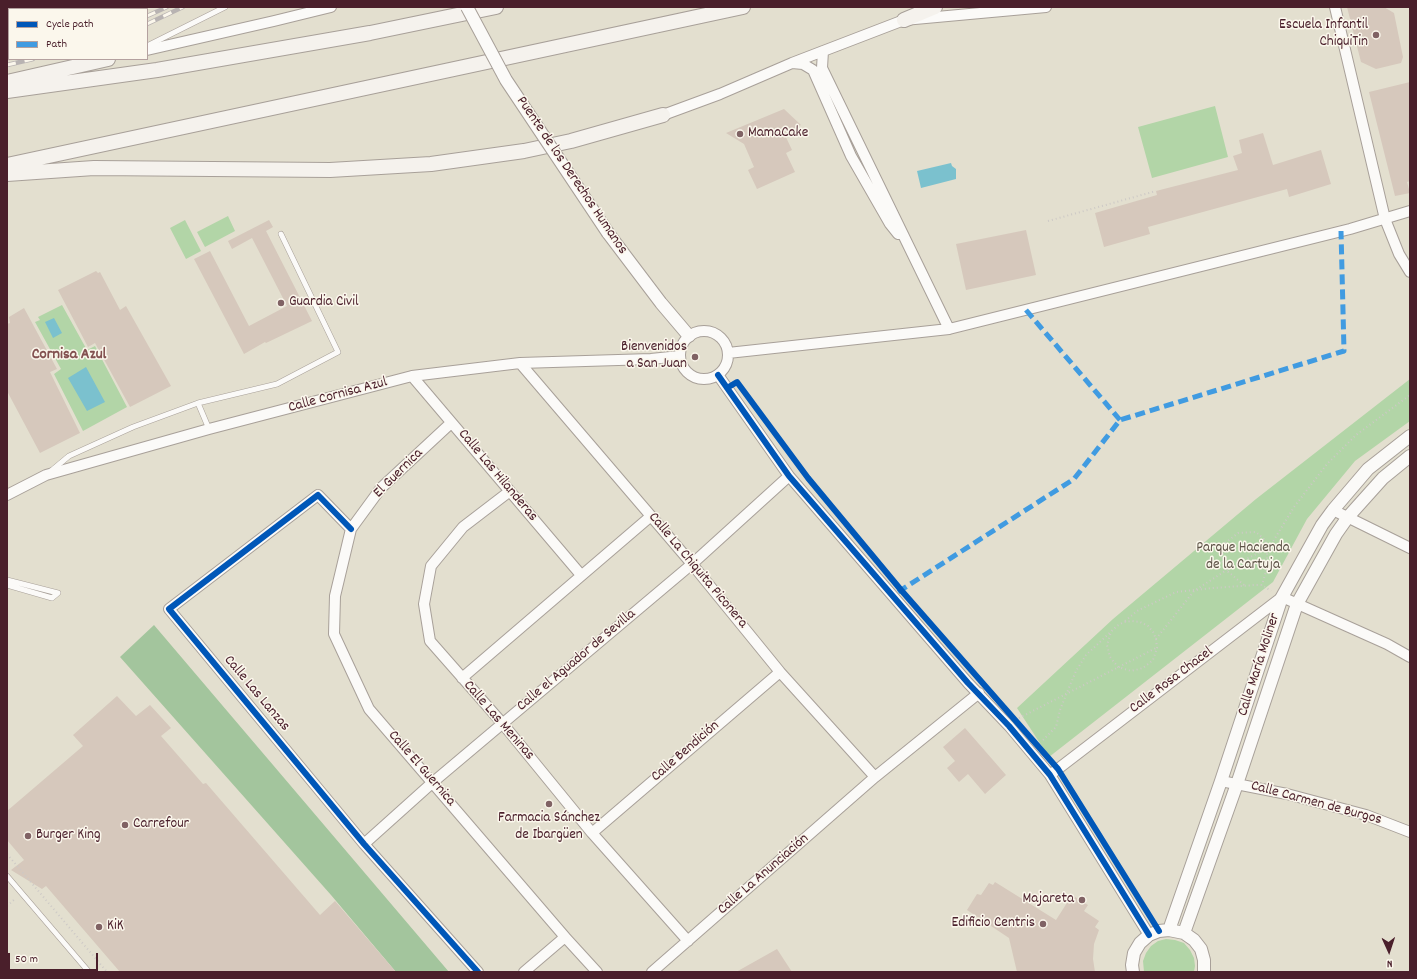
<!DOCTYPE html>
<meta charset="utf-8">
<style>
body{margin:0}
#map{position:relative;width:1417px;height:979px;overflow:hidden;background:#e3dfcf;font-family:Dekko,sans-serif}
canvas{display:block}
.frame{position:absolute;inset:0;border:8px solid #4a1f2b;pointer-events:none}
.legend{position:absolute;left:8px;top:8px;width:140px;height:52px;box-sizing:border-box;background:#fbf7ec;border:1px solid #b4a19f;margin:0;padding:5px 7px;list-style:none;font-size:12px;color:#4a1f2b}
.legend li{display:flex;align-items:center;gap:8px;height:20px}
.legend b{width:20px;border:1px solid #b4a19f}
.north{position:absolute;left:1369px;top:931px;width:40px;height:40px;-webkit-text-stroke:3px #fbf7ec;paint-order:stroke;rotate:177deg;font-size:11px;font-weight:700;line-height:16px;text-align:center;color:#4a1f2b}
.north::after{content:'';display:block;margin:auto;width:14px;height:18px;background:#4a1f2b;clip-path:polygon(50% 0,100% 100%,50% 72%,0 100%)}
.scale{position:absolute;left:8px;top:953px;width:90px;height:18px;box-sizing:border-box;border:2px solid #4a1f2b;border-top:0;padding-left:5px;font-size:12px;line-height:14px;white-space:nowrap;color:#4a1f2b;-webkit-text-stroke:3px #fbf7ec;paint-order:stroke}
</style>
<div id="map">
<canvas width="1417" height="979"></canvas>
<div class="frame"></div>
<ul class="legend">
<li><b style="height:5px;background:#0057b8"></b>Cycle path</li>
<li><b style="height:5px;background:#409be1"></b>Path</li>
</ul>
<div class="north">N</div>
<div class="scale">50 m</div>
</div>
<script>
const g = document.querySelector('canvas').getContext('2d');
g.lineJoin = 'round';
function paint(path, color) {
  g.fillStyle = color;
  g.fill(path, 'evenodd');
}
function poly(rows) {
  const path = new Path2D();
  for (const r of rows) {
    if (r.length === 3) {
      path.moveTo(r[0] + r[2], r[1]);
      path.arc(r[0], r[1], r[2], 0, 2 * Math.PI);
      continue;
    }
    path.moveTo(r[0], r[1]);
    for (let i = 2; i < r.length; i += 2) path.lineTo(r[i], r[i + 1]);
  }
  return path;
}
function stroke(path, color, width, dash) {
  g.strokeStyle = color;
  g.lineWidth = width;
  g.lineCap = dash ? 'butt' : 'round';
  g.setLineDash(dash || []);
  g.stroke(path);
}
function write(font, color, halo, rows, align = 'center') {
  g.font = font + ' Dekko,sans-serif';
  g.lineWidth = 3;
  g.setLineDash([]);
  g.textBaseline = 'middle';
  g.strokeStyle = halo;
  g.fillStyle = color;
  for (const [text, x, y, turn = 0] of rows) {
    g.save();
    g.translate(x, y);
    g.rotate((+turn || 0) * Math.PI / 180);
    g.textAlign = isNaN(turn) ? turn : align;
    if (halo) g.strokeText(text, 0, 0);
    g.fillText(text, 0, 0);
    g.restore();
  }
}
const green = poly([
 [1215,106,1228,157,1152,178,1138,127],
 [228,216,235,231,205,247,197,232],
 [185,220,201,251,186,259,170,228],
 [62,305,87,350,95,346,127,407,83,431,54,374,61,369,35,322,40,320,38,317],
 [1410,379,1410,421,1355,461,1307,519,1273,582,1049,757,1017,708,1113,619,1256,499],
 [1166,939,1175,940,1184,943,1190,950,1194,958,1195,966,1194,972,1144,972,1143,961,1146,953,1151,946,1158,941]
]);
const forest = poly([
 [154,625,449,972,396,972,331,895,120,657]
]);
const water = poly([
 [951,163,952,166,956,169,956,179,921,188,917,171],
 [54,318,62,333,53,338,45,322],
 [86,367,105,402,87,411,68,378]
]);
const building = poly([
 [1347,7,1384,7,1394,13,1403,57,1401,63,1376,69,1361,62],
 [1410,82,1410,181,1407,182,1410,193,1395,196,1369,92],
 [784,109,801,125,784,133,792,150,786,153,795,172,757,189,748,170,754,167,744,144,726,133],
 [1263,133,1273,165,1321,150,1331,184,1289,197,1287,189,1148,227,1150,234,1104,247,1095,213,1157,195,1156,191,1238,170,1233,156,1242,153,1239,140],
 [269,220,273,227,266,231,312,321,266,343,265,342,244,354,194,259,210,251,249,326,287,306,252,238,232,249,228,241],
 [1026,230,1036,275,966,290,956,244],
 [96,271,98,273,100,272,120,310,126,306,171,386,130,407,95,343,88,347,58,290],
 [24,308,57,369,50,372,80,433,40,453,7,391,7,324,10,323,9,317],
 [117,696,136,716,150,705,171,728,161,736,203,784,206,783,320,915,335,901,396,972,120,972,46,886,42,889,11,870,24,860,7,840,7,811,83,746,73,735],
 [965,728,1006,775,985,794,968,774,959,782,947,768,955,761,943,747],
 [995,882,1056,920,1072,895,1088,905,1084,911,1099,921,1095,927,1099,930,1094,944,1093,959,1095,972,1017,972,1009,938,967,910,977,894,981,895,989,883,993,885],
 [777,949,792,972,736,972]
]);
const path = poly([
 [1048,221,1156,191],
 [1244,585,1226,570,1222,561,1224,544,1238,533,1256,532,1265,540,1267,549,1267,568,1262,585],
 [1125,621,1137,611,1176,592,1213,588,1255,585,1262,585,1271,591],
 [1156,639,1194,591,1236,564,1269,548,1294,507,1327,464,1356,435,1410,395],
 [1019,718,1156,648],
 [1043,740,1056,727,1060,710,1066,695,1076,671,1086,655,1117,626,1124,622,1132,621,1140,622,1148,626,1153,632,1156,639,1157,648,1153,660,1143,668,1131,671,1118,667,1110,657,1107,645,1111,632],
 [7,854,107,972],
 [7,906,15,899]
]);
const service = poly([
 [147,46,225,7],
 [198,403,209,429],
 [51,471,69,456,133,427,198,403,277,384,338,352,281,234],
 [7,580,58,593,52,598,7,585],
 [7,876,89,972]
]);
const minor = poly([
 [1335,7,1385,219,1399,254,1410,272],
 [147,50,274,21,331,7],
 [823,51,822,68,949,329],
 [792,63,803,64,813,70,851,156,890,224,898,234],
 [663,115,720,94,792,63,904,20,1046,7],
 [704,355,24],
 [728,353,949,329,1350,229,1410,211],
 [520,363,692,564,780,672,875,777],
 [718,375,789,476,968,683,1009,726,1050,775,1149,935],
 [412,376,581,575],
 [451,423,381,488,351,529,335,596,334,634,369,709,565,937,597,972],
 [510,491,463,527,431,566,424,604,430,641,503,724,592,833,688,941],
 [7,495,46,475,209,429,412,376,520,363,651,359,680,356],
 [1333,510,1410,548],
 [351,529,318,495,169,609,364,844,478,972],
 [462,678,651,516],
 [1050,775,1282,597,1387,644,1410,657],
 [1221,781,1287,794,1366,815,1410,832],
 [592,833,780,672],
 [364,844,432,783,692,564,789,476],
 [524,972,565,937],
 [652,972,875,777,979,693]
]);
const tertiary = poly([
 [608,233,661,303,689,336],
 [1169,930,1221,781,1282,597,1322,525,1333,510,1368,469,1410,436],
 [1184,933,1237,784,1297,604,1336,534,1348,517,1383,478,1410,456],
 [1133,972,1132,965,1134,953,1140,943,1149,935,1159,931,1169,930,1184,933,1194,940,1201,949,1204,960,1204,972]
]);
const secondary = poly([
 [904,20,935,7],
 [7,82,108,59],
 [7,91,157,70,370,33,496,7],
 [7,165,743,7],
 [7,174,94,168,330,170,431,164,524,151,571,141,663,115]
]);
const rail = poly([
 [147,16,167,7],
 [147,24,183,7],
 [7,58,9,58],
 [7,65,33,59]
]);
const tertiaryBridge = poly([
 [467,7,506,80,608,233]
]);
const quiet = poly([
 [1026,310,1120,420],
 [898,592,1074,479,1120,420,1344,351,1341,231]
]);
const cycleway = poly([
 [718,375,789,476,968,683,1009,726,1050,775,1149,935],
 [727,388,737,382,808,478,901,590,1058,769,1159,931],
 [351,529,318,495,169,609,364,844,478,972]
]);
const markers = [
 [1376,35,4,"#806264"],
 [740,134,4,"#806264"],
 [281,303,4,"#806264"],
 [695,357,4,"#806264"],
 [549,804,4,"#806264"],
 [125,825,4,"#806264"],
 [28,836,4,"#806264"],
 [1082,900,4,"#806264"],
 [1043,924,4,"#806264"],
 [99,927,4,"#806264"]
];
const poiNames = [
 ["Escuela Infantil",1368,26,"right"],
 ["ChiquiTin",1368,43,"right"],
 ["MamaCake",748,134],
 ["Guardia Civil",289,303],
 ["Bienvenidos",687,348,"right"],
 ["a San Juan",687,365,"right"],
 ["Farmacia Sánchez",549,819,"center"],
 ["de Ibargüen",549,836,"center"],
 ["Carrefour",133,825],
 ["Burger King",36,836],
 ["Majareta",1074,900,"right"],
 ["Edificio Centris",1035,924,"right"],
 ["KiK",107,927]
];
const streetNames = [
 ["Puente de los Derechos Humanos",571,176,56],
 ["Calle Cornisa Azul",338,396,-15],
 ["El Guernica",399,474,-45],
 ["Calle Las Hilanderas",497,476,50],
 ["Calle La Chiquita Piconera",697,571,50],
 ["Calle el Aguador de Sevilla",577,661,-40],
 ["Calle María Moliner",1260,665,-72],
 ["Calle Rosa Chacel",1172,681,-37],
 ["Calle Las Lanzas",256,694,50],
 ["Calle Las Meninas",498,721,49],
 ["Calle Bendición",686,752,-41],
 ["Calle El Guernica",421,769,49],
 ["Calle Carmen de Burgos",1316,804,15],
 ["Calle La Anunciación",764,875,-41]
];
const parkNames = [
 ["Parque Hacienda",1243,549],
 ["de la Cartuja",1243,566]
];
const neighbourhoodNames = [
 ["Cornisa Azul",69,356]
];
paint(green, '#b2d5a7');
paint(forest, '#a3c59d');
paint(water, '#7bc1ce');
paint(building, '#d6c8bc');
stroke(service, '#a8a099', 6);
stroke(minor, '#a8a099', 12);
stroke(tertiary, '#a8a099', 14);
stroke(secondary, '#a8a099', 16);
stroke(path, '#cdc9c6', 2, [1, 3]);
stroke(service, '#fbfaf8', 5);
stroke(minor, '#fbfaf8', 10);
stroke(tertiary, '#fbfaf8', 12);
stroke(secondary, '#f5f2ed', 14);
stroke(rail, '#b8b3b2', 4.5);
stroke(rail, '#fbf7ec', 3, [9]);
stroke(tertiaryBridge, '#a8a099', 14, []);
stroke(tertiaryBridge, '#fbfaf8', 12);
stroke(quiet, '#409be1', 5, [10, 5]);
stroke(cycleway, '#0057b8', 6);
for (const [x, y, r, color] of markers) {
  const dot = new Path2D();
  dot.arc(x, y, r, 0, 2 * Math.PI);
  g.fillStyle = color;
  g.fill(dot);
  stroke(dot, '#fbf7ec', 1.5);
}
write('15px', '#4a1f2b', '#fbf7ec', poiNames, 'left');
write('15px', '#4a1f2b', '#fbf7ec', streetNames);
write('15px', '#5d5347', '#fbf7ec', parkNames);
write('bold 16px', '#835150', '#fbf7ec', neighbourhoodNames);
</script>
